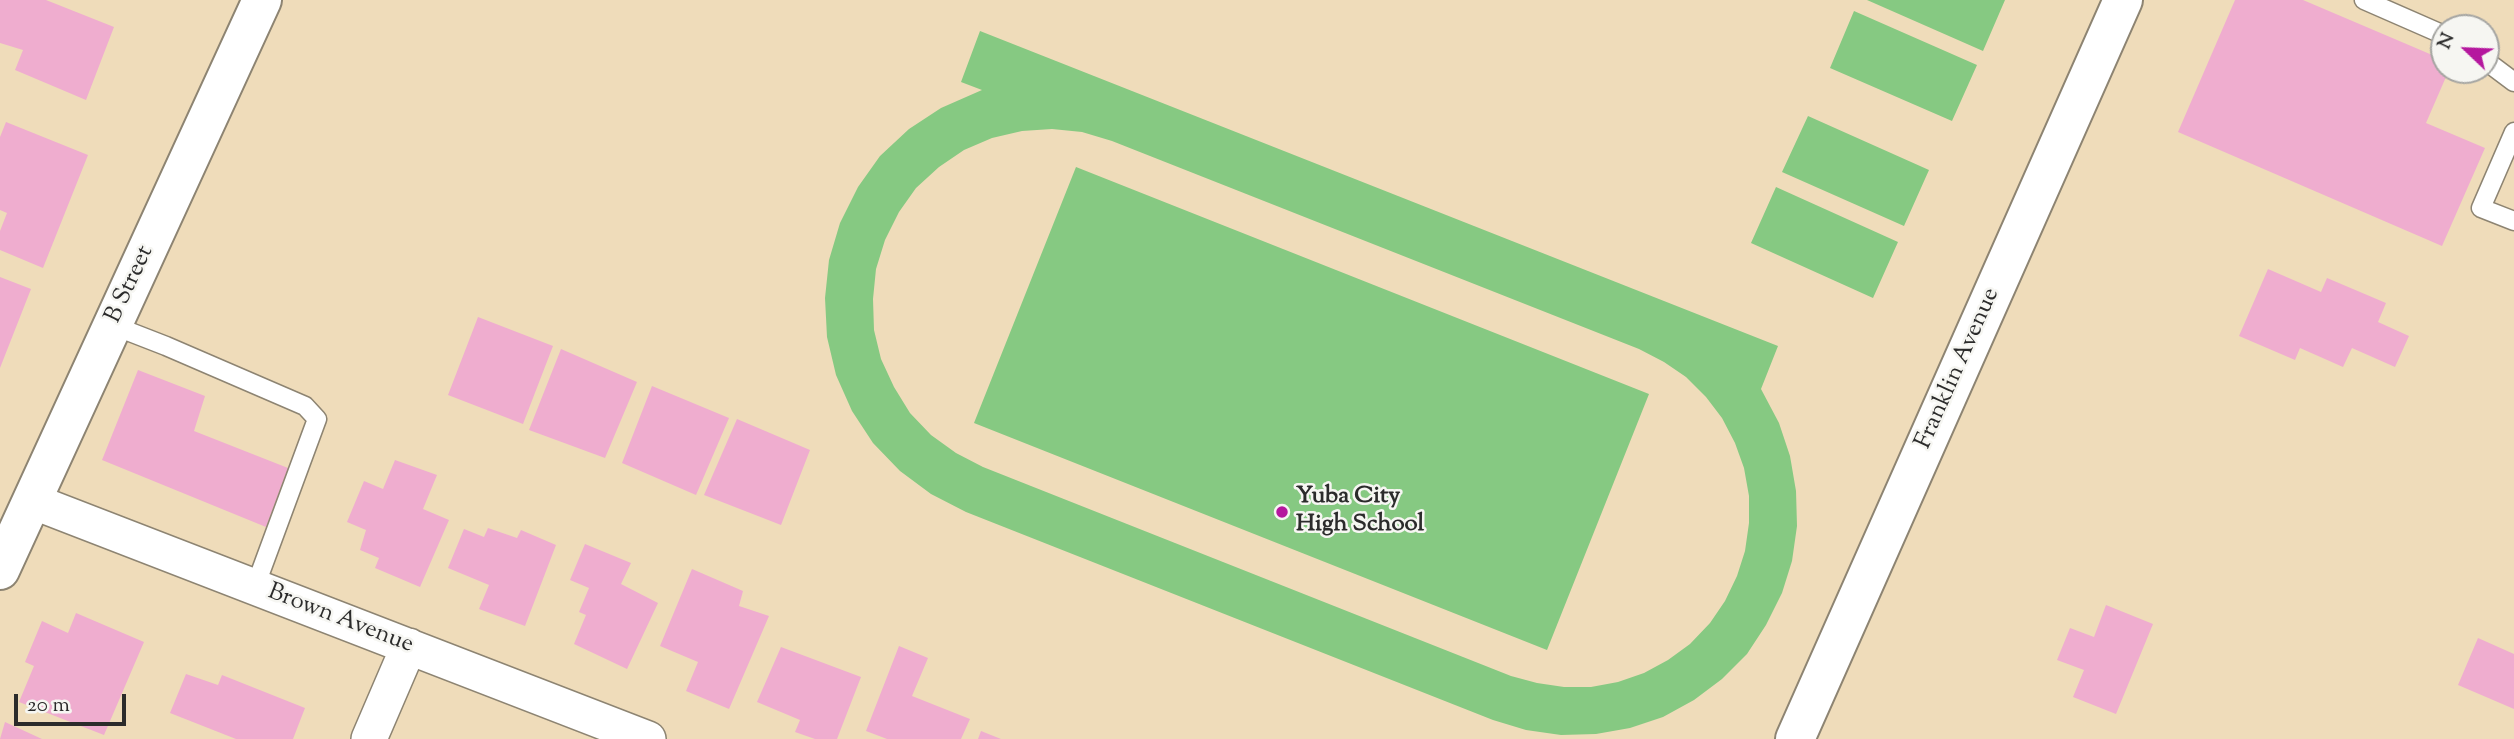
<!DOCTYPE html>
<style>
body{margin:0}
#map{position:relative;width:2514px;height:739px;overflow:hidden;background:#efdcba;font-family:"Sorts Mill Goudy",serif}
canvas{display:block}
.north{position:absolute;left:2430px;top:14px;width:70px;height:70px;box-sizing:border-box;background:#f6f6f2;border:2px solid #a5a5a2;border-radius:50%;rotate:293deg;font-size:19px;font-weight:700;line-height:28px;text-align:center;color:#2b2b2b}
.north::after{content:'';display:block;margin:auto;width:24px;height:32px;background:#b5179e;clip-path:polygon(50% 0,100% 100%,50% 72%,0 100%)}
.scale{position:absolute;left:14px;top:694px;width:112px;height:32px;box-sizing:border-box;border:4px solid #2b2b2b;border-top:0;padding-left:9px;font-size:21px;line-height:24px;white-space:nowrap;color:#2b2b2b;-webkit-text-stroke:5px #f6f6f2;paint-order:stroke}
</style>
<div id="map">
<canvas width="2514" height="739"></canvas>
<div class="north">N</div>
<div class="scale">20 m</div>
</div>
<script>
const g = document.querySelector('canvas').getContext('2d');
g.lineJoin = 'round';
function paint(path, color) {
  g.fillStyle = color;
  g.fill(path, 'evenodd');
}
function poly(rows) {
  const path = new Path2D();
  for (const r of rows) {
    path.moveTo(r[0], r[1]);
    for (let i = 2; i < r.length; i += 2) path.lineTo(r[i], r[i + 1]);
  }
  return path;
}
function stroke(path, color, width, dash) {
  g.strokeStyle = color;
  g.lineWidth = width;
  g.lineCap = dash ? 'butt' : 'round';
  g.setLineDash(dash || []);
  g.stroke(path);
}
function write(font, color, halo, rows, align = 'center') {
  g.font = font + ' "Sorts Mill Goudy",serif';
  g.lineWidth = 5;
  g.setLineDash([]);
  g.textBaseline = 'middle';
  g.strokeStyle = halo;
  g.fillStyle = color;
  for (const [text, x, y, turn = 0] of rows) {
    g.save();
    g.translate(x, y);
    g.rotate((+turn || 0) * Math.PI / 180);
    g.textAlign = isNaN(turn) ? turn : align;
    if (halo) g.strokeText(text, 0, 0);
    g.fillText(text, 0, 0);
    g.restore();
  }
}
const green = poly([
 [1867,0,2005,0,1983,51],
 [1854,11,1977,65,1952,121,1830,68],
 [980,31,1778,346,1761,389,1779,423,1790,456,1796,491,1797,526,1792,561,1782,593,1766,625,1747,654,1722,679,1694,700,1663,717,1630,728,1596,734,1561,735,1526,730,1493,720,966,512,931,494,900,471,873,443,852,411,836,375,827,337,825,298,829,260,840,223,858,187,880,156,909,129,941,108,982,90,961,82],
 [1052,129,1082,132,1112,141,1639,349,1664,362,1686,377,1706,397,1722,418,1735,443,1744,468,1749,496,1749,523,1745,551,1737,576,1725,601,1710,623,1690,644,1668,660,1644,673,1618,682,1591,687,1564,687,1537,683,1511,676,983,467,956,453,931,435,910,413,894,387,881,359,874,330,873,299,876,269,885,240,899,212,916,188,939,167,964,150,992,138,1022,131],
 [1808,116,1929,170,1904,226,1782,172],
 [1076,167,1649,394,1547,650,974,423],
 [1776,187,1898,242,1873,298,1751,243]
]);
const building = poly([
 [0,0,46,0,114,27,86,100,15,70,23,50,0,43],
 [2235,0,2303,0,2444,60,2444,70,2449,70,2426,123,2485,148,2442,246,2178,132],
 [6,122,88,155,43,268,0,250,0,231,7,213,0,210,0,137],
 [2268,269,2321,292,2327,278,2386,303,2378,322,2409,336,2395,367,2352,348,2343,367,2300,348,2295,360,2239,336],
 [0,277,31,289,0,368],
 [478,317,553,346,523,424,448,395],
 [561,349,637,382,605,458,529,430],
 [138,370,205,396,194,431,288,468,266,527,102,460],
 [652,386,729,418,696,495,622,463],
 [737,419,810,450,781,525,704,495],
 [395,460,437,475,423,509,449,520,420,587,375,568,379,558,360,550,366,530,347,522,364,481,383,489],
 [488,528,517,538,521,530,556,545,525,626,479,609,489,585,448,568,464,529,484,537],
 [585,544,631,563,621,584,658,603,627,669,574,644,586,615,579,612,589,588,570,580],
 [692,569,743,591,739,606,769,616,729,709,686,691,698,662,660,646],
 [2106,605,2153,624,2116,714,2073,697,2084,670,2057,660,2070,628,2094,637],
 [76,613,144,642,104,735,19,702,34,666,25,662,42,621,68,633],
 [2478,638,2514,654,2514,709,2458,685],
 [899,646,928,658,912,696,970,719,961,739,887,739,866,731],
 [781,647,861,677,837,739,815,739,795,732,800,720,757,702],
 [186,674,218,685,222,675,305,708,293,739,236,739,170,713],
 [5,722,42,739,0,739],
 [981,731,1001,739,978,739]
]);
const lane = poly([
 [2364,0,2444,35],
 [2486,61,2514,82],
 [2514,132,2481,208,2514,221],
 [112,325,166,346,305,406,317,419,255,587]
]);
const street = poly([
 [32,501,648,739],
 [369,739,409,646]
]);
const secondary = poly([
 [0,570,262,0],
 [1795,739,2123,0]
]);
const markers = [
 [1282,512,7,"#b5179e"]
];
const streetNames = [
 ["B Street",131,285,-65],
 ["Franklin Avenue",1959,369,-66],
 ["Brown Avenue",340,620,21]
];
const poiNames = [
 ["Yuba City",1296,498],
 ["High School",1296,526]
];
paint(green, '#86c982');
paint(building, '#efadcf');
stroke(lane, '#8d8472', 21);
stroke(street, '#8d8472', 38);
stroke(secondary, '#8d8472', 42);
stroke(lane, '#fff', 18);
stroke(street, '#fff', 35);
stroke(secondary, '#fff', 38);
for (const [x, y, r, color] of markers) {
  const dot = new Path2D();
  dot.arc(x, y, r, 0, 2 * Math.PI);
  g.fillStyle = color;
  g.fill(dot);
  stroke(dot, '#f6f6f2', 2.5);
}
write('24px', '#2b2b2b', '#f6f6f2', streetNames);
write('bold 24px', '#2b2b2b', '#f6f6f2', poiNames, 'left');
</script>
